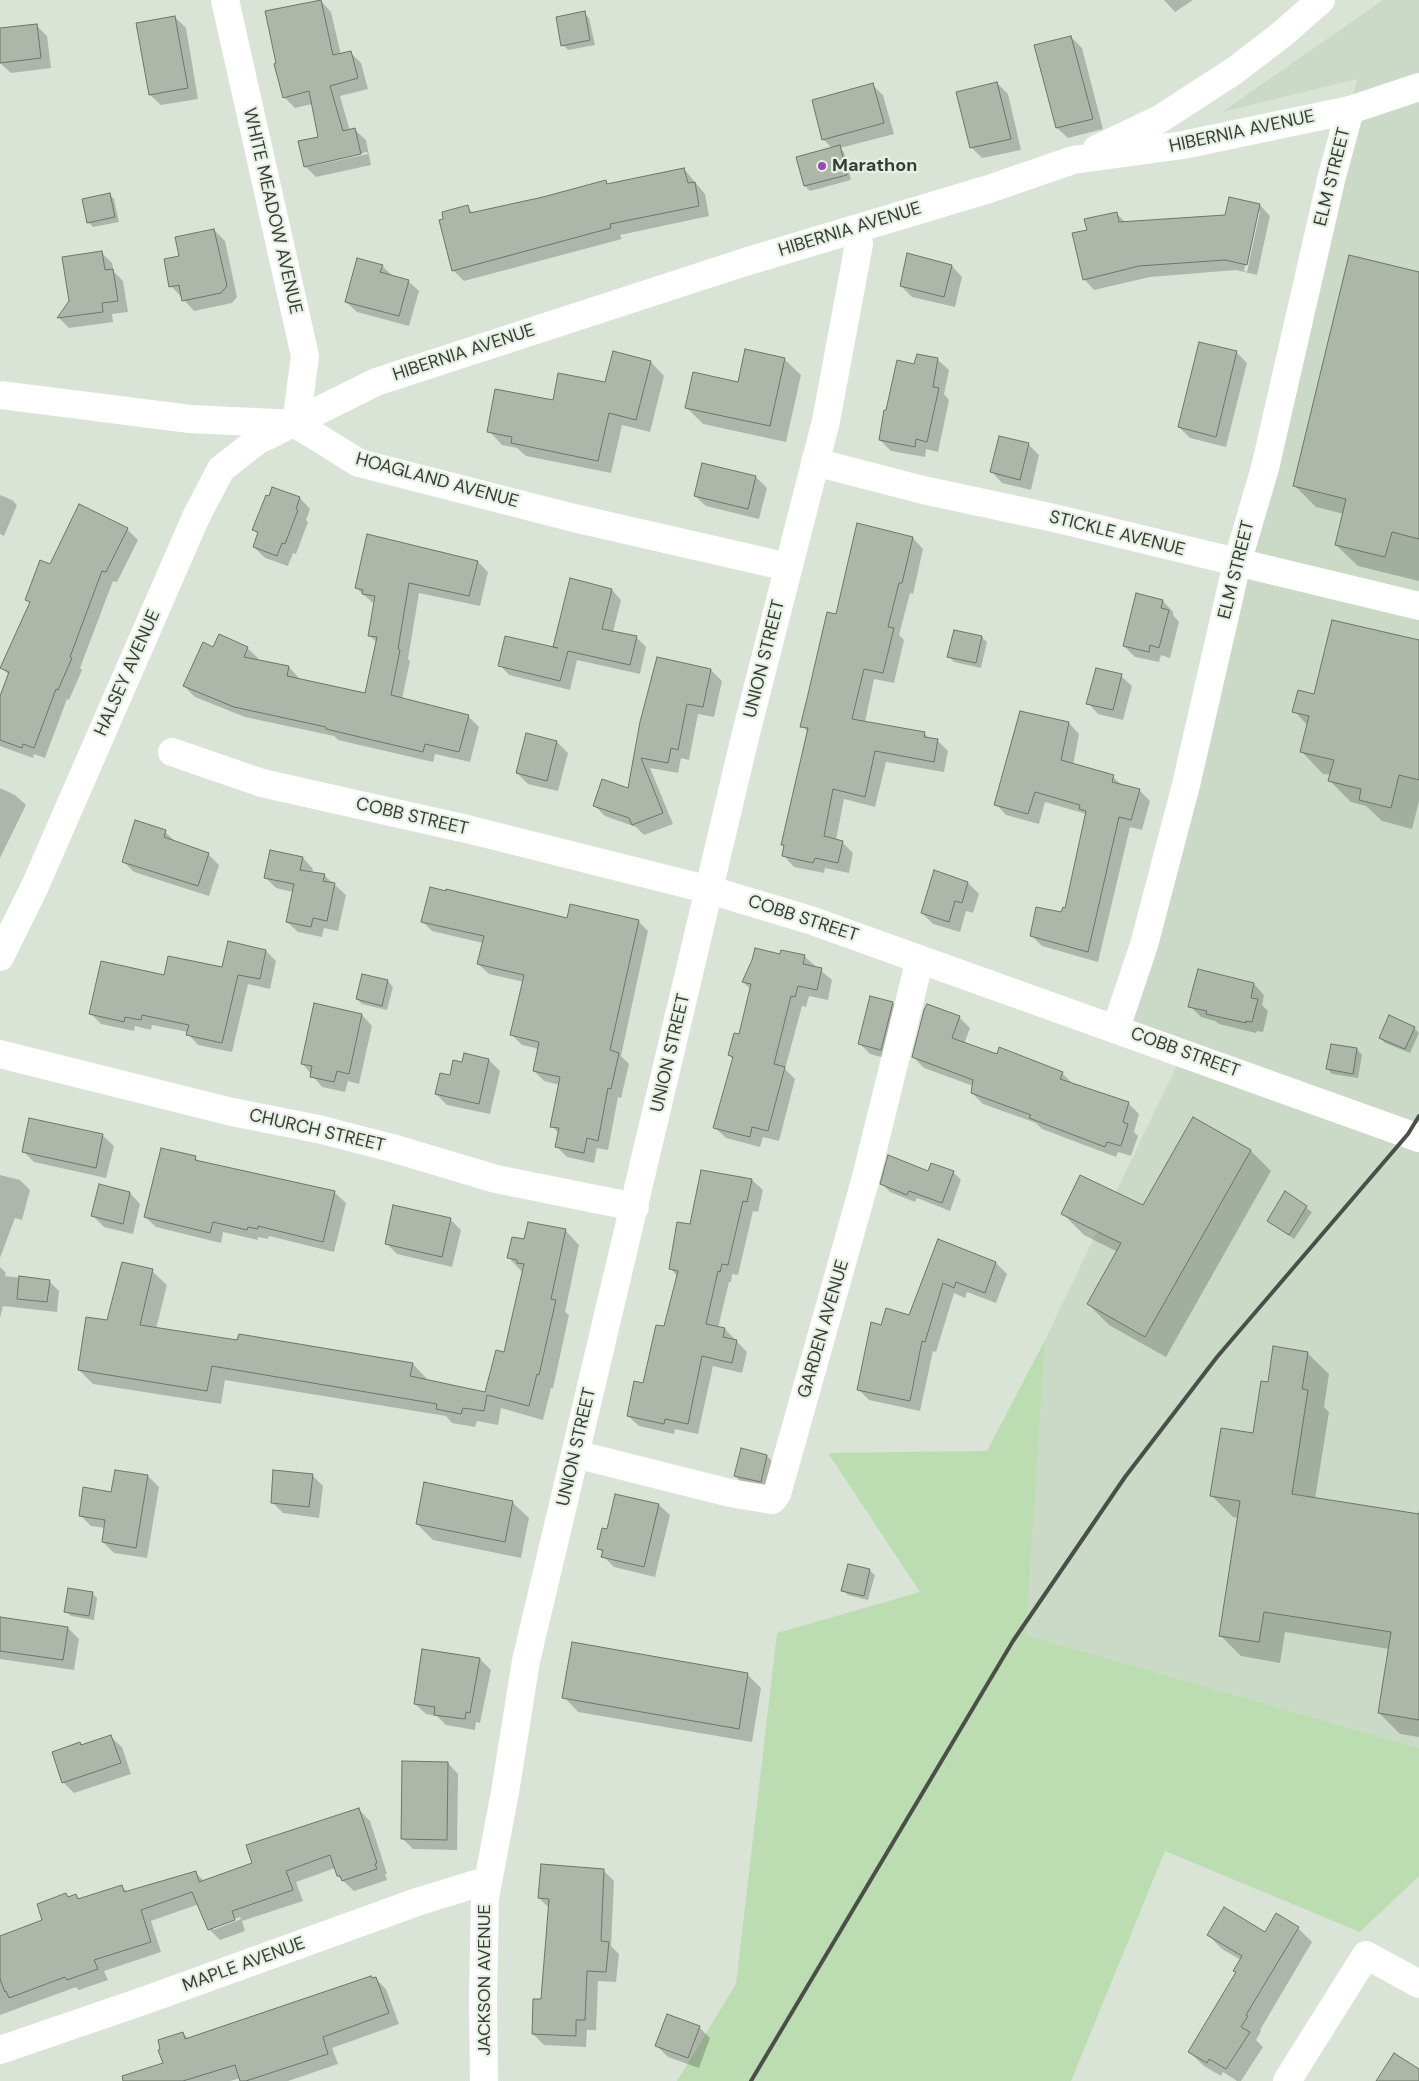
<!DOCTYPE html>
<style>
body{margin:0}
canvas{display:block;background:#d9e4d6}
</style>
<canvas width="1419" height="2081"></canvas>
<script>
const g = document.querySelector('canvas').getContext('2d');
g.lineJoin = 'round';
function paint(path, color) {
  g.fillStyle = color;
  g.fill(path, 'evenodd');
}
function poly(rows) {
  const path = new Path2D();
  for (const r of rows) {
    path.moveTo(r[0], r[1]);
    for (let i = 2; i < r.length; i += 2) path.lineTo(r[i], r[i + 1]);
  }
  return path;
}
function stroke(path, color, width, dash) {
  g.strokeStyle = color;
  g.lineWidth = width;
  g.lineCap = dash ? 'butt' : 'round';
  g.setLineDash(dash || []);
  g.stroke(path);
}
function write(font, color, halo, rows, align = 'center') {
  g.font = font + ' "DM Sans",sans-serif';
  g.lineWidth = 4.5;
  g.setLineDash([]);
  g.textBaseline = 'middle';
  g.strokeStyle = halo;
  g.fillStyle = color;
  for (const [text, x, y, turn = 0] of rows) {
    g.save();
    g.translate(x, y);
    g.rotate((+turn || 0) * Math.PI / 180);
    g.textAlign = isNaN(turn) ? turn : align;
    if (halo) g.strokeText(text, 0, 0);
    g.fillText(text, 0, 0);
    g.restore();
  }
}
const built = poly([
 [1383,0,1419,0,1419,1748,1026,1635,1045,1340,1185,1048,1128,1025,1357,79,1222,112]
]);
const green = poly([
 [1045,1340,1026,1635,1419,1748,1419,1876,1360,1932,1165,1851,1071,2081,677,2081,736,1984,777,1633,920,1592,828,1453,987,1451]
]);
const shadow = poly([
 [1164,0,1193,0,1175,12],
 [321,1,331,12,341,55,350,52,361,63,368,89,340,96,350,131,355,130,366,140,371,165,316,177,305,166,319,138,312,104,295,108,284,97],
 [367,152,368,154,311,166,311,164],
 [584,13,589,18,595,45,568,50,563,45],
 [175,17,186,28,198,99,161,105,150,95],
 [36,25,47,36,51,68,11,73,0,63,0,30],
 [1071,37,1082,48,1103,129,1068,138,1057,128],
 [997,83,1008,94,1021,150,982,158,971,147],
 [872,85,883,95,894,134,840,148,844,152,851,180,810,191,805,186,833,149,823,139],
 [684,169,705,194,709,216,620,235,622,239,464,281,453,270,467,207,474,214,543,199,605,181,609,185],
 [109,194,114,199,119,222,93,227,88,222],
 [1260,205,1270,216,1257,275,1236,270,1150,277,1094,290,1084,279,1088,231,1116,213,1126,223,1226,216],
 [1257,211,1260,211,1247,272,1244,271],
 [214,230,225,241,237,297,232,303,194,311,171,286,181,257],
 [101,252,112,263,114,272,123,281,128,312,112,314,113,322,69,328,59,318],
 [382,266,393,276,408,281,419,291,409,326,357,312,346,302],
 [952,266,962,277,955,307,912,297,901,286],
 [1419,273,1419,581,1358,566,1336,545,1344,514,1316,507,1295,486],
 [614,352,651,362,664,376,650,432,622,425,611,473,526,456,517,448,502,445,489,431,554,401,606,383],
 [1236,352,1247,363,1226,447,1190,438,1179,427],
 [918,355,938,360,949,370,944,394,949,400,938,452,926,449,925,457,891,451,880,440,915,365],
 [784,359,801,375,786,442,703,424,687,408,739,384],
 [1028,444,1039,455,1031,490,1002,483,992,472],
 [702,465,756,477,767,488,759,519,706,506,695,496],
 [0,495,12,500,17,505,4,536,0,534],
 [300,498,310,509,306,520,308,522,296,554,293,553,288,566,265,558,254,547,259,535,254,530],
 [127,529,138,540,117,582,113,581,80,668,82,670,69,700,67,699,45,758,34,754,33,758,0,746,0,699,9,675,2,668,30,603,27,599,51,566],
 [913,538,923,549,913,594,910,593,899,635,904,640,894,683,874,679,865,722,924,733,930,739,937,740,948,751,944,772,886,762,875,807,844,799,836,840,842,842,853,853,849,873,825,868,824,873,794,867,784,856,785,847,782,844,808,732,802,726,837,615],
 [478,562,488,572,480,606,419,593,408,659,410,661,402,699,468,716,479,727,470,762,435,754,433,762,338,740,334,736,245,717,195,697,184,686,214,648,247,648,258,658,257,661,289,667,299,678,299,680,366,695,377,643,369,635,374,604,356,588],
 [612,590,621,600,613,632,636,637,646,647,640,674,577,660,570,690,509,675,500,665,557,649],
 [1163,601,1173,612,1173,615,1179,622,1170,658,1161,655,1159,662,1135,657,1124,646],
 [982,637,987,642,981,668,954,662,949,657],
 [1419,642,1419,801,1412,829,1382,821,1366,806,1351,802,1330,781,1331,775,1323,774,1302,752,1308,726,1294,711,1315,696],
 [711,670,722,681,714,717,698,714,689,760,681,758,678,773,650,768,673,824,644,835,636,827,605,816,594,805,629,789,641,722],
 [1121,676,1132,686,1123,720,1098,714,1088,703],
 [1069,723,1079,734,1073,765,1113,777,1123,786,1139,790,1150,801,1142,830,1130,827,1098,962,1042,946,1031,935,1062,914,1066,909,1086,814,1045,802,1039,824,1006,815,996,804],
 [527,734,557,742,568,753,558,791,528,784,517,773],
 [0,788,15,795,26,805,0,858],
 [165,832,176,842,208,854,219,865,209,896,134,872,123,861],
 [303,858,313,869,312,873,324,875,346,895,338,931,324,928,322,937,298,932,287,922,293,892,276,888,265,877],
 [935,871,968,883,979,894,973,913,966,911,960,932,933,924,922,913],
 [568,920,638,921,648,931,621,1056,629,1064,621,1098,618,1097,608,1150,597,1148,594,1163,567,1157,557,1147,559,1134,552,1126,560,1085,544,1081,534,1071,539,1049,522,1045,512,1035,524,982,489,974,478,964,483,943,432,931,422,921],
 [266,951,276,961,270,989,248,984,232,1052,198,1045,188,1034,188,1032,152,1025,151,1030,135,1026,134,1031,101,1024,91,1014,222,969],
 [782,951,805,957,832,980,828,1000,809,996,806,1007,802,1006,785,1069,795,1079,779,1141,763,1137,760,1147,726,1138,715,1128,734,1060,729,1055,740,1036,751,990,743,982,781,955],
 [363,976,388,981,393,987,387,1010,362,1004,357,999],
 [1254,984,1264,995,1262,1005,1268,1011,1263,1032,1257,1031,1256,1033,1219,1024,1215,1021,1201,1017,1190,1006],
 [893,1003,903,1014,892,1060,870,1054,859,1043],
 [362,1015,372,1026,359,1084,348,1081,345,1092,322,1087,302,1063],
 [959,1017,970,1028,964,1044,1062,1073,1073,1084,1128,1103,1139,1114,1134,1132,1138,1136,1131,1156,1118,1152,1116,1157,1042,1129,1036,1123,983,1104,972,1093,973,1086,924,1068,913,1057],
 [1414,1028,1419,1033,1410,1053,1385,1043,1380,1038],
 [1332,1045,1357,1049,1362,1055,1358,1078,1332,1074,1327,1068],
 [465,1055,489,1060,500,1071,490,1114,447,1105,436,1094,463,1063],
 [1193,1118,1251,1151,1271,1171,1166,1357,1109,1325,1088,1304,1118,1252,1084,1235,1063,1214,1143,1206],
 [30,1119,103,1136,114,1146,106,1178,34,1162,23,1151],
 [195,1158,200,1162,335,1193,346,1203,334,1252,269,1236,268,1239,258,1237,258,1240,223,1232,221,1243,156,1227,145,1217],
 [953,1172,961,1180,950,1211,917,1198,915,1202,890,1192,882,1184,929,1173],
 [0,1175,20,1180,30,1190,22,1220,15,1218,0,1258],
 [752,1180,763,1190,758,1212,753,1211,738,1275,732,1274,731,1282,729,1282,718,1328,725,1329,747,1352,742,1373,713,1366,698,1434,675,1429,674,1434,639,1426,628,1416,644,1385,665,1328,678,1277,671,1269,691,1226],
 [130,1193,140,1204,133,1234,104,1227,93,1216],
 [1286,1193,1312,1212,1294,1239,1268,1221],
 [450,1219,461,1230,452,1267,397,1254,386,1243],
 [565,1230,579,1245,565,1312,569,1315,553,1388,551,1388,543,1420,501,1408,498,1425,477,1421,475,1427,452,1423,446,1416,225,1380,221,1404,93,1384,79,1370,108,1322,152,1271,167,1285,156,1329,413,1364,427,1379,426,1381,486,1393,505,1353,523,1273,509,1258,525,1241],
 [938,1241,996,1263,1007,1274,996,1303,967,1292,965,1298,954,1293,936,1352,933,1351,920,1411,869,1400,858,1389,910,1316],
 [0,1267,6,1273,5,1276,49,1281,59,1291,57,1312,3,1306,0,1318],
 [1307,1353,1329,1374,1324,1407,1329,1412,1315,1499,1418,1515,1419,1509,1419,1737,1400,1734,1379,1713,1389,1649,1285,1632,1280,1663,1241,1656,1220,1635,1239,1518,1233,1517,1211,1495,1254,1434,1269,1384],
 [767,1456,772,1461,765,1487,740,1481,735,1476],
 [116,1471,148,1476,159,1487,147,1558,114,1553,103,1542,105,1528,91,1526,80,1515,112,1493],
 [312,1475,323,1486,319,1518,283,1513,272,1502],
 [512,1502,529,1518,521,1558,433,1540,417,1524],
 [659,1505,670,1515,655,1577,614,1567,603,1556,603,1553,599,1549,608,1530],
 [869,1570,875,1575,868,1600,848,1595,843,1590],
 [92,1593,97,1598,94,1620,71,1616,65,1611],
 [0,1618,68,1628,79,1639,74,1670,0,1659],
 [423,1650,480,1659,491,1670,480,1723,476,1722,475,1730,446,1725,437,1716,426,1714,415,1704],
 [747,1674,761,1688,752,1742,578,1712,564,1697],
 [111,1737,122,1747,131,1774,74,1793,63,1782,82,1746],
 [448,1763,458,1774,457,1850,413,1849,402,1838],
 [359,1810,370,1821,387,1874,385,1874,387,1880,354,1891,338,1876,335,1868,296,1882,303,1901,242,1921,245,1931,220,1940,209,1929,199,1904,151,1921,161,1952,104,1971,108,1980,79,1990,76,1987,0,2015,0,1937,44,1921,66,1895,69,1898,76,1896,80,1899,121,1886,128,1892,195,1872,204,1881,253,1863],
 [240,1917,241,1919,213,1930,213,1927],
 [603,1870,614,1881,611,1946,619,1954,616,1982,598,1981,596,2030,587,2030,586,2047,544,2045,533,2034,542,2000,549,1908,539,1898],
 [1298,1928,1312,1942,1260,2030,1261,2031,1256,2040,1263,2047,1241,2081,1237,2081,1223,2072,1221,2076,1204,2066,1189,2052,1237,1973,1241,1960,1222,1949,1208,1935,1265,1933],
 [375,1978,386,1989,399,2024,332,2048,338,2064,288,2081,242,2081,241,2078,230,2081,150,2081,164,2064,183,2033,189,2039],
 [699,2027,710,2038,699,2068,668,2057,657,2046]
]);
const building = poly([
 [321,0,333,55,351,51,358,78,330,86,343,131,355,128,361,154,304,167,298,141,318,137,309,91,283,98,274,64,276,63,265,11,321,0],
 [585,11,590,40,561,46,556,17,585,11],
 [175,16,188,88,149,95,136,23,175,16],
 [37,24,41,58,0,63,0,28,37,24],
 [1071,36,1093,119,1056,128,1034,45,1071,36],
 [997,82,1011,139,970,148,956,92,997,82],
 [873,83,884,123,822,140,812,100,873,83],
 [840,145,847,175,804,186,796,157,840,145],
 [684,168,688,183,695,182,699,206,610,224,611,228,452,271,439,220,443,219,442,212,468,205,470,213,543,197,606,180,607,184,684,168],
 [110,193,115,217,87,223,82,199,110,193],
 [1229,197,1260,204,1247,265,1225,260,1139,266,1083,280,1072,233,1087,230,1084,219,1117,212,1119,222,1225,215,1229,197],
 [214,229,227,286,221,293,182,301,179,285,169,287,164,259,179,256,175,237,214,229],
 [102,251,105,270,113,269,118,301,102,303,103,312,57,318,69,301,62,257,102,251],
 [907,253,952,265,944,297,900,286,907,253],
 [1349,255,1419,272,1419,539,1392,532,1385,557,1335,545,1346,499,1293,486,1349,255],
 [357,258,383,265,380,272,409,280,399,316,345,302,357,258],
 [1199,342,1237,351,1216,437,1178,427,1199,342],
 [745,349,785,358,770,426,685,408,693,372,738,382,745,349],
 [613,351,651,361,636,420,609,413,598,461,511,443,512,437,487,432,495,389,553,400,558,373,605,382,613,351],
 [917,354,938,358,933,387,939,388,927,442,916,439,915,447,879,440,884,410,886,410,897,360,914,364,917,354],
 [999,436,1029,443,1020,480,990,472,999,436],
 [702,463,756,476,748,509,694,496,702,463],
 [272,487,300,497,296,509,298,510,285,544,282,543,277,556,253,547,258,532,252,530,266,495,269,496,272,487],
 [79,504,128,528,106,572,102,571,70,657,72,658,58,690,56,689,34,748,23,744,22,748,0,740,0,696,9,672,0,668,30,602,25,600,40,560,50,564,79,504],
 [857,523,913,537,902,583,899,583,888,627,894,628,883,673,864,669,852,719,925,732,924,737,938,739,934,762,875,751,865,797,833,789,824,836,843,841,838,863,815,858,813,863,782,856,784,845,781,845,808,728,800,727,809,690,827,612,836,614,857,523],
 [367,534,478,561,469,596,409,583,398,649,400,650,391,695,469,715,459,752,425,744,423,752,326,729,326,727,234,707,183,686,203,642,213,647,219,634,248,647,244,657,289,666,287,676,365,693,377,637,368,636,375,596,362,594,363,590,355,588,367,534],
 [570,578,612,589,602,629,637,636,630,665,568,651,560,681,498,666,505,636,558,648,553,647,570,578],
 [1136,593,1163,600,1161,608,1169,610,1159,648,1150,645,1149,652,1123,646,1136,593],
 [1332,620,1419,640,1419,780,1399,775,1391,808,1359,800,1361,789,1328,781,1334,760,1300,752,1309,716,1292,712,1298,690,1314,694,1332,620],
 [954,630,982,636,976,663,947,657,954,630],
 [657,657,711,669,703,707,687,704,678,750,671,748,668,763,641,758,663,813,632,825,629,818,593,806,602,779,628,788,640,722,657,657],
 [1096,668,1122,674,1113,710,1086,704,1096,668],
 [1020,711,1069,722,1061,760,1114,775,1112,782,1140,789,1131,820,1119,817,1088,952,1030,936,1036,907,1061,912,1063,907,1065,908,1086,811,1079,809,1080,805,1035,792,1028,814,994,805,1020,711],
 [526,733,557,741,547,781,516,773,526,733],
 [135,820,166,830,164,837,209,853,198,886,122,862,135,820],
 [270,850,303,857,300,870,325,874,323,881,335,883,327,921,313,918,311,927,286,922,294,884,264,878,270,850],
 [934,870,968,882,962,903,955,901,949,922,921,913,934,870],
 [430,887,446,891,446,889,567,918,570,904,639,920,610,1050,619,1053,611,1089,608,1088,598,1141,587,1138,584,1153,555,1147,559,1128,550,1127,560,1077,533,1071,539,1042,510,1035,524,975,477,964,484,936,421,922,430,887],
 [228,941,266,950,260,979,238,975,222,1043,186,1035,189,1025,142,1015,141,1020,125,1017,124,1022,89,1014,101,961,164,975,168,956,222,967,228,941],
 [755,948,780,954,781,950,805,955,803,964,822,968,817,990,798,986,795,997,791,996,774,1064,785,1067,768,1131,752,1127,750,1137,713,1128,733,1057,728,1055,734,1033,739,1034,751,984,742,982,752,960,755,948],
 [1198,969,1254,983,1251,998,1258,999,1252,1022,1246,1021,1246,1023,1206,1014,1207,1011,1188,1007,1198,969],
 [362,974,388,980,382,1006,356,999,362,974],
 [870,996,893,1002,881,1050,858,1044,870,996],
 [314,1003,362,1014,349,1074,337,1071,334,1082,310,1077,312,1066,301,1064,314,1003],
 [927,1004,960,1016,952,1038,997,1054,999,1047,1063,1072,1060,1079,1129,1102,1123,1122,1128,1124,1121,1146,1107,1142,1105,1147,1029,1118,1031,1115,971,1093,973,1080,912,1057,924,1010,927,1004],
 [1389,1015,1415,1027,1405,1049,1379,1038,1389,1015],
 [1331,1044,1357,1048,1353,1074,1326,1069,1331,1044],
 [464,1053,489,1059,479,1104,435,1094,440,1073,450,1075,453,1060,462,1062,464,1053],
 [1193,1117,1251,1150,1145,1337,1087,1304,1121,1243,1061,1214,1080,1175,1143,1205,1193,1117],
 [29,1118,103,1134,96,1168,22,1152,29,1118],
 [161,1148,196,1156,195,1160,335,1191,323,1242,258,1226,258,1229,248,1227,247,1230,213,1222,210,1233,144,1217,161,1148],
 [888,1155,928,1171,931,1163,954,1171,942,1203,909,1191,907,1195,880,1184,888,1155],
 [701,1170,752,1179,747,1202,743,1201,728,1265,722,1264,720,1272,718,1271,706,1324,725,1328,723,1337,737,1340,732,1363,702,1356,688,1424,665,1419,664,1424,627,1416,634,1381,643,1383,656,1325,664,1326,678,1271,669,1269,677,1222,690,1224,701,1170],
 [99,1184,130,1192,123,1224,91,1216,99,1184],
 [1285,1191,1307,1206,1289,1235,1267,1221,1285,1191],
 [393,1205,451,1218,442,1257,385,1244,393,1205],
 [528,1222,566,1229,551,1299,556,1300,539,1375,537,1374,529,1406,487,1395,484,1411,463,1408,461,1414,436,1409,437,1404,212,1366,207,1391,78,1370,86,1317,107,1320,122,1262,153,1269,140,1325,237,1340,239,1334,413,1363,410,1376,485,1392,496,1350,504,1352,524,1264,517,1263,517,1260,507,1258,512,1237,524,1239,528,1222],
 [938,1239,996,1262,985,1293,956,1282,954,1288,943,1283,925,1342,922,1341,910,1401,857,1390,871,1322,881,1325,886,1308,909,1315,938,1239],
 [19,1276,50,1280,47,1302,17,1299,19,1276],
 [1273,1346,1308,1352,1302,1389,1308,1390,1292,1494,1419,1514,1419,1720,1378,1713,1391,1632,1264,1612,1259,1642,1219,1636,1240,1501,1210,1496,1221,1428,1253,1433,1261,1381,1268,1382,1273,1346],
 [741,1448,767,1455,761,1482,734,1476,741,1448],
 [115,1470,148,1475,136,1548,102,1542,105,1520,79,1516,83,1487,111,1492,115,1470],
 [273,1470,313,1474,309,1507,271,1503,273,1470],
 [424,1482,513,1501,505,1542,416,1524,424,1482],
 [615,1494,659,1504,644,1567,601,1557,603,1550,597,1549,602,1528,607,1529,615,1494],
 [848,1564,870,1569,864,1596,841,1591,848,1564],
 [68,1588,93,1592,89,1616,64,1612,68,1588],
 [0,1617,68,1627,63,1660,0,1651,0,1617],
 [572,1642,748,1673,739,1729,562,1698,572,1642],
 [422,1649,480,1658,470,1713,466,1712,465,1719,434,1715,435,1707,414,1704,422,1649],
 [111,1735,121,1763,62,1783,52,1752,80,1742,81,1745,111,1735],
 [402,1761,448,1762,447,1840,401,1839,402,1761],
 [359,1808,377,1863,375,1864,377,1869,342,1881,340,1876,337,1876,330,1855,286,1871,293,1890,232,1911,235,1920,208,1930,192,1892,141,1910,151,1942,94,1960,98,1969,67,1980,65,1977,9,1998,6,1991,5,1992,0,1979,0,1936,42,1920,37,1904,66,1893,68,1897,76,1894,78,1899,122,1885,124,1892,196,1871,199,1882,252,1863,246,1845,359,1808],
 [541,1864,604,1869,601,1941,609,1942,606,1972,587,1971,585,2020,576,2020,576,2036,532,2034,533,1999,541,1999,549,1899,538,1898,541,1864],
 [1224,1907,1265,1932,1276,1913,1299,1927,1246,2015,1248,2016,1241,2027,1250,2032,1226,2069,1209,2059,1207,2063,1188,2052,1236,1972,1233,1971,1242,1956,1207,1935,1224,1907],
 [371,1976,372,1978,376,1977,389,2013,323,2037,328,2054,246,2081,240,2081,235,2065,183,2081,123,2081,122,2076,163,2063,158,2050,160,2049,158,2040,183,2032,185,2039,371,1976],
 [667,2014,700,2026,688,2058,655,2046,667,2014],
 [1394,2053,1419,2069,1419,2081,1376,2081,1394,2053]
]);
const street = poly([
 [0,395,190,419,296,424,359,463,574,518,788,567],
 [815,462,923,490,1054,518,1419,606],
 [172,752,262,783,471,830,710,890,810,920,1419,1138],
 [1116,1028,1144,945,1186,785,1237,563,1265,468,1331,180,1350,110],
 [0,1054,232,1112,318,1129,392,1148,496,1179,635,1207],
 [575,1454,730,1493,772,1500,777,1494,865,1181,920,959],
 [0,2050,146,2000,417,1902,488,1880],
 [484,2081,483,1999,485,1898,505,1792,526,1661,745,737,826,421,859,244,854,229],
 [1287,2081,1366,1955,1419,1984]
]);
const secondary = poly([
 [225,0,305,356,296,424]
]);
const primary = poly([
 [1097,149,1160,119,1234,71,1281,35,1321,0],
 [0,957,35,886,196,517,221,469,257,441,376,382,745,262,989,189,1073,160,1183,145,1350,110,1419,87]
]);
const rail = poly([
 [751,2081,1013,1641,1125,1477,1217,1357,1408,1134,1419,1116]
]);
const markers = [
 [822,166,5,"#9e48b6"]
];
const streetNames = [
 ["HIBERNIA AVENUE",1242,132,-12],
 ["ELM STREET",1333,177,-76],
 ["WHITE MEADOW AVENUE",272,211,77],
 ["HIBERNIA AVENUE",850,230,-17],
 ["HIBERNIA AVENUE",464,353,-18],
 ["HOAGLAND AVENUE",437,481,15],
 ["STICKLE AVENUE",1117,534,14],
 ["ELM STREET",1237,570,-76],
 ["UNION STREET",765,659,-76],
 ["HALSEY AVENUE",128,673,-66],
 ["COBB STREET",412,817,13],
 ["COBB STREET",803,919,18],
 ["UNION STREET",671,1053,-77],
 ["COBB STREET",1185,1053,20],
 ["CHURCH STREET",317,1131,13],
 ["GARDEN AVENUE",824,1329,-74],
 ["UNION STREET",577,1447,-77],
 ["MAPLE AVENUE",244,1965,-20],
 ["JACKSON AVENUE",485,1980,-90]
];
const poiNames = [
 ["Marathon",832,166]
];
paint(built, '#cbdac6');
paint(green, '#bbddb1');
paint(shadow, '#0003');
paint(building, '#acb6a9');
stroke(building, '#6c7669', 1);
stroke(street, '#fff', 28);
stroke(secondary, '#fff', 28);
stroke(primary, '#fff', 28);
stroke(rail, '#4a4f49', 4);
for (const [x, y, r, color] of markers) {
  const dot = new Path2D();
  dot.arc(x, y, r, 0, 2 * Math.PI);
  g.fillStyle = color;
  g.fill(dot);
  stroke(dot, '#e6f1e3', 2);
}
write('18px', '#393d38', '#e6f1e3', streetNames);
write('bold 18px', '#393d38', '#e6f1e3', poiNames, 'left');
</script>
